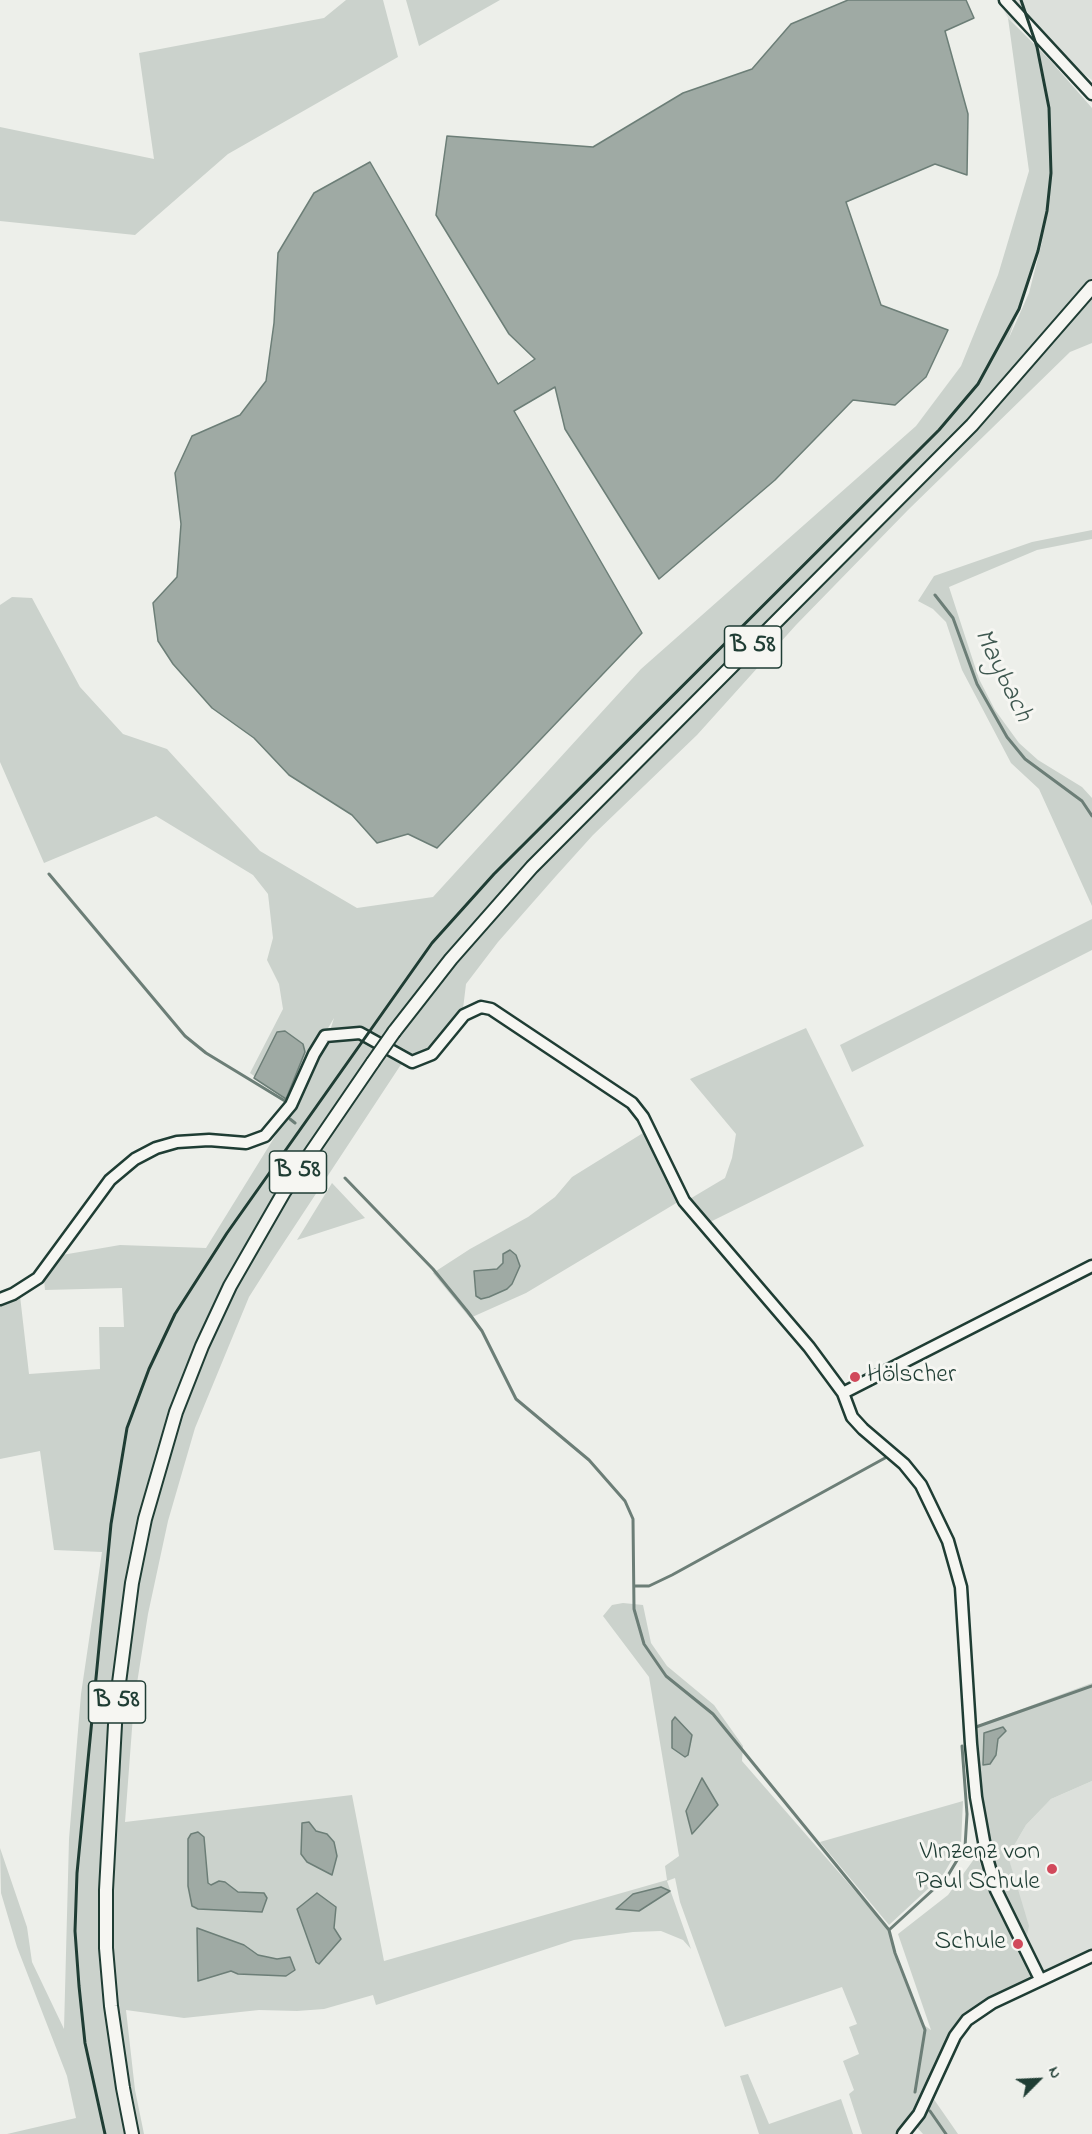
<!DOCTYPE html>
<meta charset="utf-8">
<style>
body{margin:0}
#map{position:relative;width:1092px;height:2134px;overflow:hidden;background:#edefea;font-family:"Indie Flower",sans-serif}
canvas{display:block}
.north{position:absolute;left:1008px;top:2050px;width:60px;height:60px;-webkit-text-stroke:4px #f6f6f2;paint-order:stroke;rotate:66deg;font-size:16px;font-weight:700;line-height:24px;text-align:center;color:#1f3d34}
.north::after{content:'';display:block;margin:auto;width:21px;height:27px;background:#1f3d34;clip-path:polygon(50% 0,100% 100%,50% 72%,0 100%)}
</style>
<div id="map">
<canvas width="1092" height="2134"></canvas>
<div class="north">N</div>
</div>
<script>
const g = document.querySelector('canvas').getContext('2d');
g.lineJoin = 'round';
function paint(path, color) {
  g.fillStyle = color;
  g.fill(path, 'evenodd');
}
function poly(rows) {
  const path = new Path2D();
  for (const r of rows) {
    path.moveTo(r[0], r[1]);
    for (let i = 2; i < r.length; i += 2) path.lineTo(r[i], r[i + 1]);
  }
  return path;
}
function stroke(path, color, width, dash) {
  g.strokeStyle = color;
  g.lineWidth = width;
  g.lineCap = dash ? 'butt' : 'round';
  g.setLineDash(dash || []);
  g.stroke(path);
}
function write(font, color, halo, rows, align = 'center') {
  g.font = font + ' "Indie Flower",sans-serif';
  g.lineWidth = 6;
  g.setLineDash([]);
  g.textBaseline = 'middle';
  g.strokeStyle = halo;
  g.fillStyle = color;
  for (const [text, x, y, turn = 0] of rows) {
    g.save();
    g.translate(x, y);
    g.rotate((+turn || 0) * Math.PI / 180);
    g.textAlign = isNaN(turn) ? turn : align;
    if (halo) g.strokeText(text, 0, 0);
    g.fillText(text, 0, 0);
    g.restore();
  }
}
const built = poly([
 [998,0,1092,0,1092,80,1040,41,1041,49,1037,47,1032,36,1008,18],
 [1092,1781,1092,1954,1041,1976,1022,1936,1015,1882,1008,1856,1026,1825,1051,1799]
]);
const green = poly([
 [346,0,383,0,398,57,228,154,135,235,0,221,0,127,154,159,139,53,324,18],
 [406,0,500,0,419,46],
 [1008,18,1049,59,1092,108,1092,343,1070,352,908,510,796,625,697,735,593,835,556,876,498,942,466,984,463,1009,430,1048,411,1056,400,1066,275,1256,249,1297,195,1428,168,1521,148,1614,134,1702,125,1822,352,1795,384,1961,667,1880,665,1866,679,1856,649,1677,603,1616,612,1605,623,1603,643,1605,651,1643,667,1666,714,1705,743,1746,742,1761,889,1930,898,1965,924,2025,931,2030,898,1934,948,1895,977,1855,994,1900,1032,1977,988,1999,962,2019,919,2104,902,2128,895,2134,862,2134,849,2094,854,2090,843,2061,859,2054,849,2027,857,2024,842,1987,725,2027,680,1902,675,1878,667,1881,691,1949,683,1940,661,1931,633,1932,574,1940,376,2005,373,1995,324,2009,297,2011,259,2010,184,2018,126,2010,135,2090,144,2134,7,2134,76,2118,67,2076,17,1947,1,1893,0,1848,27,1927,32,1962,64,2029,69,1839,81,1694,102,1552,54,1550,40,1451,0,1459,0,1305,20,1296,29,1374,100,1369,99,1327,124,1327,122,1288,45,1290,44,1279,62,1255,120,1245,206,1248,311,1078,326,1044,334,1018,286,1099,250,1073,283,1009,279,984,267,960,273,938,268,894,253,875,156,816,44,863,0,762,0,605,12,597,32,598,80,687,123,734,167,749,260,851,357,908,433,897,641,669,916,426,961,366,998,275,1029,171],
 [1043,238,1029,293,1008,340,1026,289],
 [1092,530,1092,539,1037,550,949,587,979,679,995,710,1019,743,1038,760,1082,787,1092,798,1092,906,1039,789,1011,763,962,670,946,622,933,609,918,601,934,576,1032,542],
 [1092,919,1092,950,852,1072,840,1045],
 [806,1028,864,1146,706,1224,688,1200,725,1178,732,1158,736,1134,690,1079],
 [643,1133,678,1202,526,1293,470,1318,433,1273,470,1249,528,1217,555,1197,572,1177],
 [332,1183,365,1218,297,1240],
 [1092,1683,1092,1781,1051,1799,1026,1825,1008,1856,1029,1926,1027,1935,1022,1936,1002,1897,991,1859,979,1779,976,1726],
 [963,1801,961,1844,943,1875,889,1925,820,1842],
 [748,2074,769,2124,841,2099,853,2134,759,2134,740,2076],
 [933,2098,958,2134,923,2134,915,2125]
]);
const water = poly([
 [848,0,966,0,974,18,945,31,968,114,967,175,935,164,846,202,881,305,948,330,926,377,895,405,853,400,775,480,659,579,565,429,555,387,514,411,642,633,437,848,408,834,377,843,352,815,289,775,254,738,212,708,173,664,158,641,153,603,177,577,181,524,175,473,192,436,240,415,266,381,274,323,278,253,314,193,370,162,498,384,535,359,509,334,436,215,447,136,593,147,683,93,752,69,791,24,848,0],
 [285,1031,303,1044,305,1052,286,1099,254,1078,277,1032,285,1031],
 [510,1250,516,1255,520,1266,512,1284,507,1289,489,1297,481,1299,476,1296,474,1271,497,1269,503,1263,503,1254,510,1250],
 [675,1717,692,1735,688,1755,685,1757,672,1748,672,1721,675,1717],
 [1003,1727,1006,1731,998,1739,996,1755,990,1764,983,1765,984,1733,1003,1727],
 [702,1778,718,1805,692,1834,686,1811,702,1778],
 [309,1822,316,1831,327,1834,334,1842,337,1856,332,1875,307,1862,301,1854,302,1823,309,1822],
 [198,1832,204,1837,208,1883,211,1885,219,1881,225,1882,238,1892,264,1893,267,1898,262,1912,198,1909,192,1906,188,1886,188,1839,191,1834,198,1832],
 [661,1887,670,1891,639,1911,616,1909,633,1894,661,1887],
 [317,1893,336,1907,334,1928,341,1939,319,1964,316,1962,297,1909,317,1893],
 [197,1928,244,1945,258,1955,277,1959,290,1957,295,1970,286,1976,238,1974,231,1971,198,1981,197,1928]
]);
const stream = poly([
 [935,595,953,618,977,684,1007,737,1025,759,1082,801,1092,816],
 [49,874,185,1036,206,1053,285,1101],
 [290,1119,295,1123],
 [345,1178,433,1269,468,1312,482,1331,516,1399,589,1460,625,1501,633,1519,634,1609,644,1644,666,1676,713,1714,889,1930],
 [634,1586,649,1586,672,1575,885,1458],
 [976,1727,1092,1686],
 [915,2092,925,2030,895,1953,889,1930,947,1877,965,1847,967,1814,962,1746],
 [930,2111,946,2134]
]);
const minor = poly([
 [1005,0,1092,94],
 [0,1299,13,1294,38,1278,110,1180,135,1159,156,1148,177,1142,209,1140,246,1143,265,1136,291,1105,314,1054,325,1036,360,1033,412,1062,432,1054,464,1015,481,1007,491,1009,632,1103,643,1117,684,1201,809,1347,843,1393,852,1417,863,1429,904,1464,921,1485,948,1541,961,1587,971,1744,976,1797,987,1858,996,1890,1040,1979],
 [843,1393,1092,1266],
 [903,2134,919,2114,955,2036,967,2020,992,2003,1092,1956]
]);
const major = poly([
 [394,1032,451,959,532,867,972,425,1092,287],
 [132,2134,123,2088,111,2006,106,1948,106,1890,116,1706,132,1583,145,1519,176,1412,202,1346,230,1286,284,1192,373,1062]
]);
const rail = poly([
 [105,2134,85,2043,79,1986,75,1931,77,1873,111,1524,127,1428,149,1369,175,1314,227,1233,432,943,494,874,939,430,978,384,1019,309,1038,251,1047,211,1051,173,1049,108,1037,47,1021,0]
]);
const majorBridge = poly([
 [373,1062,394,1032]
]);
const markers = [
 [855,1377,6,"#d1495b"],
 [1052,1869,6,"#d1495b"],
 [1018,1944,6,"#d1495b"]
];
const shields = [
 [753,647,57],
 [298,1172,57],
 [117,1702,57]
];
const shieldNames = [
 ["B 58",753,647],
 ["B 58",298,1172],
 ["B 58",117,1702]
];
const poiNames = [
 ["Hölscher",867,1377,"left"],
 ["VInzenz von",1040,1854],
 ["Paul Schule",1040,1884],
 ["Schule",1006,1944]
];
const waterNames = [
 ["Maybach",1001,676,64]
];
paint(built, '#dce0db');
paint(green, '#cbd2cc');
paint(water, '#9faaa4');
stroke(water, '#6c7e77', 1.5);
stroke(stream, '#6c7e77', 3);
stroke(minor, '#1f3d34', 15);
stroke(major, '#1f3d34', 16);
stroke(minor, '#f6f6f2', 10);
stroke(major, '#f6f6f2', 12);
stroke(rail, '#1f3d34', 3);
stroke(majorBridge, '#1f3d34', 16, []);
stroke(majorBridge, '#f6f6f2', 12);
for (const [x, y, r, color] of markers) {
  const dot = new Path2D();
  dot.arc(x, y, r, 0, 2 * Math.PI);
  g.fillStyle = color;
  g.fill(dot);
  stroke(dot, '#f6f6f2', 2);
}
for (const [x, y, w] of shields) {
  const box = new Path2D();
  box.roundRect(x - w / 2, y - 21, w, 42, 4.5);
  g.fillStyle = '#f6f6f2';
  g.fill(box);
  stroke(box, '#1f3d34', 1.5);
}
write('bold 24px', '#1f3d34', null, shieldNames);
write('26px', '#1f3d34', '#f6f6f2', poiNames, 'right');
write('italic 27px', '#3f5850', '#f6f6f2', waterNames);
</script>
